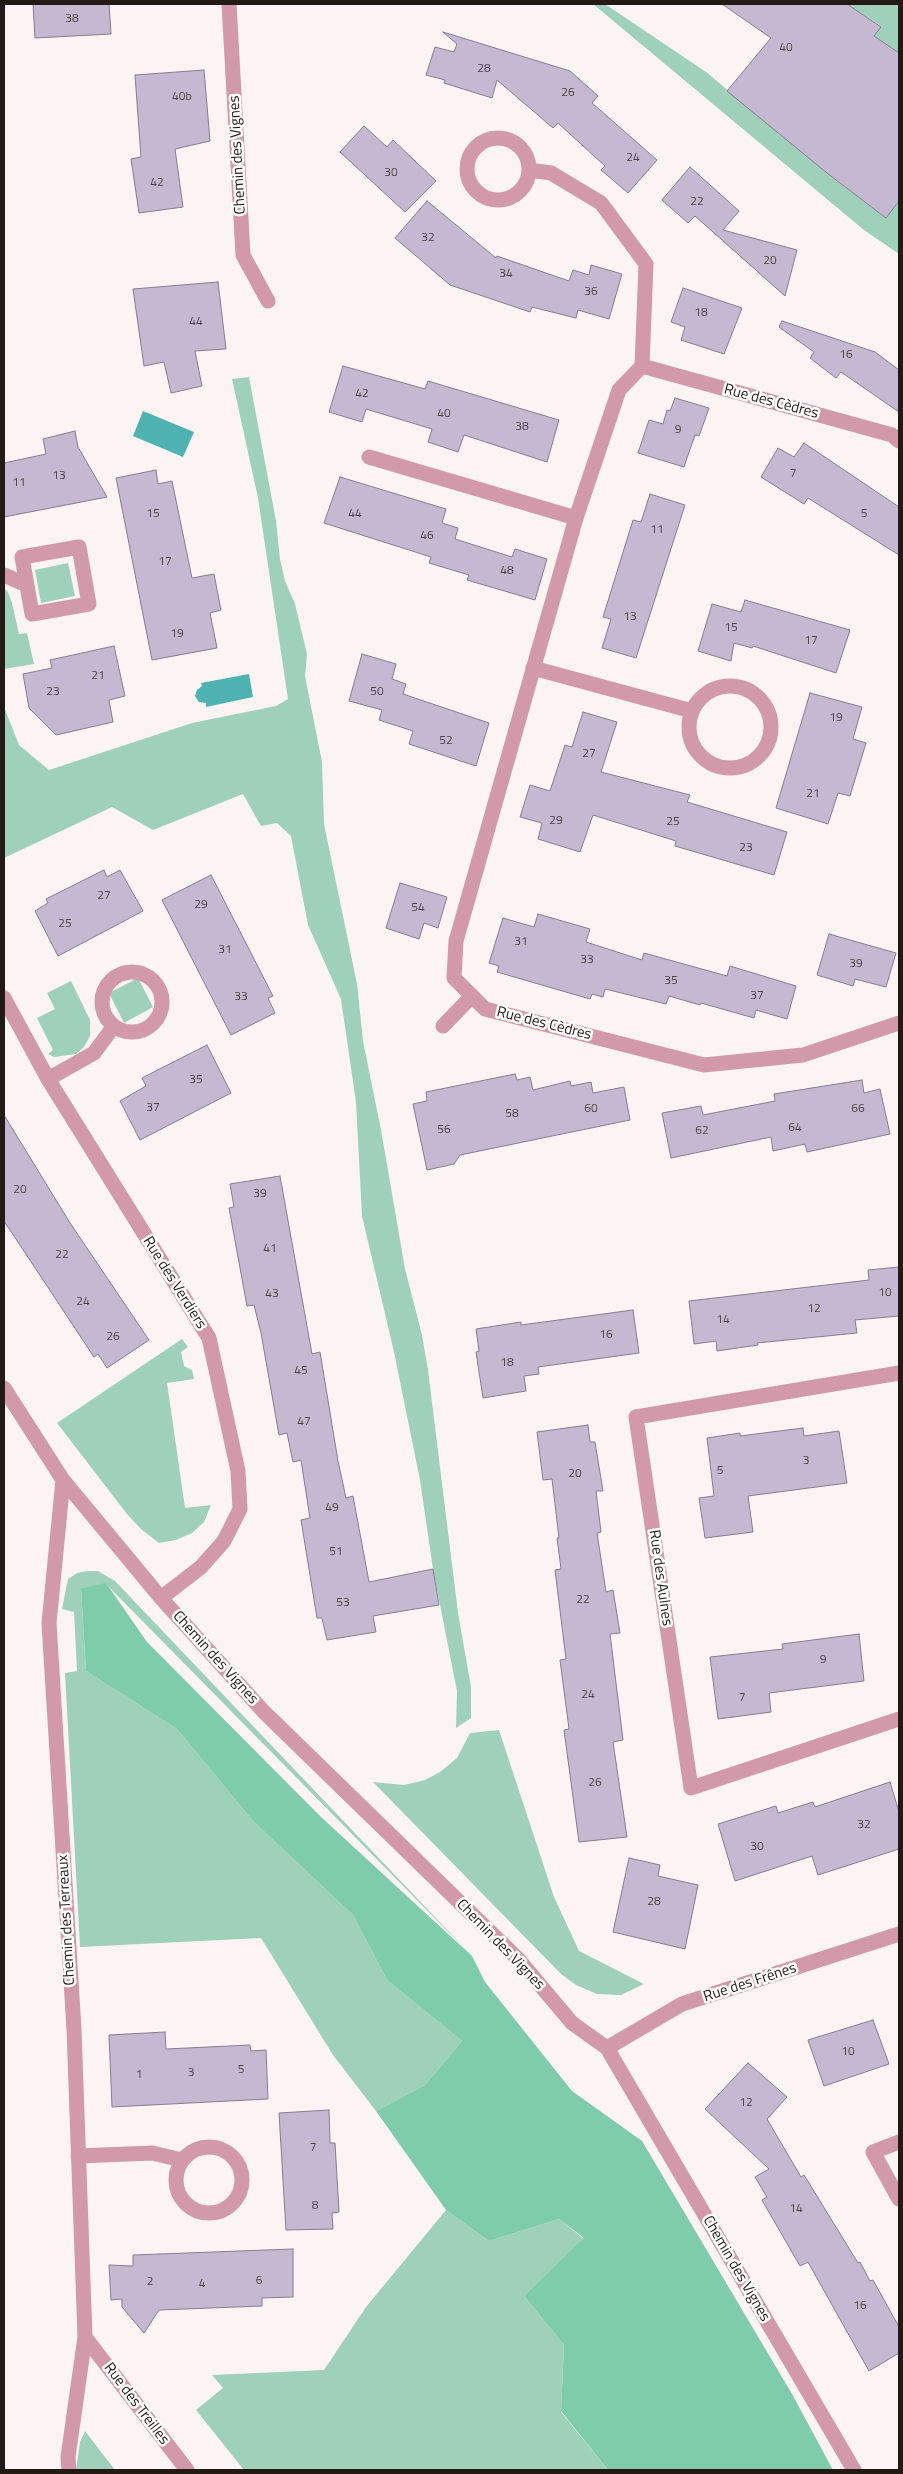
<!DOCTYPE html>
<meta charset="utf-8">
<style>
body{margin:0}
#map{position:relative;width:903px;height:2474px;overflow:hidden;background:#fbf4f2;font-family:"Titillium Web",sans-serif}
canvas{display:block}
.frame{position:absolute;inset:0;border:5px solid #241a15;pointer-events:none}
</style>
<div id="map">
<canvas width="903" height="2474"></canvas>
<div class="frame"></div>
</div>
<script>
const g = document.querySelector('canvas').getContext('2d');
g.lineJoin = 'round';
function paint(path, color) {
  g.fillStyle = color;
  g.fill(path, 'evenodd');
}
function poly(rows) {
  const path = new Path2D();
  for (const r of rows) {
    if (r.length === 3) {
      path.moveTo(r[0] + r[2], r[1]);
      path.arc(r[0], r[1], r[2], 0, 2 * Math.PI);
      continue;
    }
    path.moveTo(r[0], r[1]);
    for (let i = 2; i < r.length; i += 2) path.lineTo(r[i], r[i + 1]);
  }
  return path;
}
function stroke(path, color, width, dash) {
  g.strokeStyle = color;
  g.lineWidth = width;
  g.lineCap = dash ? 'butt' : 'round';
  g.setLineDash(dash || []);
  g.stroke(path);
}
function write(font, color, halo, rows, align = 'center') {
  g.font = font + ' "Titillium Web",sans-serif';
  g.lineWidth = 5;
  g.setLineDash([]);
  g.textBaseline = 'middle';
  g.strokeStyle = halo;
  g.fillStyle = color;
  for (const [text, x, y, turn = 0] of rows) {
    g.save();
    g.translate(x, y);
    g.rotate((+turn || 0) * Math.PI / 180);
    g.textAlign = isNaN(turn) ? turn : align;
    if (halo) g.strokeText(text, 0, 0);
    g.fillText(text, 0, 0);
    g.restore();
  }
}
const green = poly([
 [593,4,605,4,706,72,827,173,886,218,899,201,899,254,864,230],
 [847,4,899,4,899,53,874,36,881,26],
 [249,377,276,521,280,559,285,581,295,604,307,654,305,676,322,762,324,824,357,984,363,1041,381,1130,405,1269,422,1335,428,1370,458,1613,471,1687,471,1718,456,1728,457,1691,433,1569,420,1480,394,1352,362,1216,356,1102,341,999,308,925,291,836,277,823,261,826,243,794,153,830,112,807,4,858,4,707,19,745,49,770,192,723,276,706,288,699,258,498,232,379],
 [68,563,75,596,41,603,35,570],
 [4,588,8,592,12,603,19,634,27,633,34,664,4,669],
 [138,978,153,1007,124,1023,109,993],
 [71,981,90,1020,90,1036,84,1047,76,1054,54,1057,48,1054,53,1050,37,1018,55,1009,47,993],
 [182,1339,188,1347,181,1352,184,1366,192,1370,194,1379,167,1383,185,1508,211,1505,204,1522,192,1533,176,1540,159,1543,141,1529,127,1514,57,1423],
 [87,1571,98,1571,115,1581,472,1956,106,1584,81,1588,86,1671,177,1729,253,1821,353,1915,387,1980,462,2041,425,2085,376,2111,333,2055,261,1938,80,1947,65,1673,77,1671,74,1612,62,1609,68,1579,77,1573],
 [499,1730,554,1897,579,1951,644,1984,621,1995,597,1994,576,1985,561,1974,373,1782,404,1785,425,1780,440,1772,457,1758,470,1733],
 [446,2210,489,2241,559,2219,584,2239,524,2296,564,2345,561,2412,608,2470,244,2470,196,2410,223,2388,212,2375,324,2370,366,2307],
 [85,2431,115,2470,76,2470,80,2442]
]);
const forest = poly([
 [106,1583,147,1642,320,1816,472,1956,485,1982,572,2091,642,2141,792,2394,833,2470,608,2470,561,2411,564,2345,524,2296,584,2238,559,2219,489,2241,446,2210,376,2111,425,2085,462,2041,387,1980,353,1915,253,1821,177,1729,86,1671,81,1588]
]);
const water = poly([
 [143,411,194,432,183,457,133,436],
 [249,674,253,697,206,707,206,703,199,702,195,696,197,690,202,686,201,683]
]);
const building = poly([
 [33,4,109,4,111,34,35,38,33,4],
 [722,4,847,4,881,27,874,36,899,53,899,201,886,218,827,173,727,91,771,38,722,4],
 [443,32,570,71,598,96,592,103,657,160,628,193,601,170,605,166,558,123,553,128,497,80,492,98,444,83,445,80,426,75,435,47,454,52,457,44,443,32],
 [204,70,210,141,175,149,183,207,139,213,131,159,141,157,135,75,204,70],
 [364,126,387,147,393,140,436,181,405,212,340,152,364,126],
 [690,167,739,211,723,230,797,250,785,296,695,216,688,223,662,200,690,167],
 [427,201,496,258,497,256,569,281,573,270,589,275,591,265,622,274,609,319,578,310,576,318,532,307,530,312,450,285,395,238,427,201],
 [218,282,226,349,195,351,202,386,171,393,164,362,144,366,133,289,218,282],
 [683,288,742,308,724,354,681,340,685,327,671,322,683,288],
 [782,321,875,352,899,370,899,412,841,372,836,378,810,358,814,352,779,327,782,321],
 [343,366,425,389,428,381,559,420,547,462,464,435,458,452,428,442,432,429,366,409,362,422,329,412,343,366],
 [675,398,709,408,699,436,695,435,684,467,638,453,649,420,663,424,667,410,670,411,675,398],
 [75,431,78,447,107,497,4,517,4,463,46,454,43,439,75,431],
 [804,443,899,507,899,555,808,498,804,504,761,477,778,448,794,457,804,443],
 [156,470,158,484,172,481,192,578,214,574,221,610,210,613,217,648,152,660,116,478,156,470],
 [340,477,446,509,442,523,458,528,455,539,512,557,515,549,547,559,535,600,467,580,469,575,429,563,431,557,324,523,340,477],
 [650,494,685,505,636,658,602,648,611,619,603,617,633,520,641,522,650,494],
 [745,600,850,630,836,673,753,646,752,648,734,643,731,661,698,651,712,604,741,612,745,600],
 [114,646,125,696,109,700,113,722,56,735,29,708,23,674,52,668,50,660,114,646],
 [362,654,396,664,392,679,406,684,403,694,489,723,476,766,409,744,413,731,379,720,382,710,349,701,362,654],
 [810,693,862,707,853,739,866,743,850,796,838,793,828,824,776,808,810,693],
 [583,712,617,722,601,772,690,795,687,802,787,832,774,875,675,846,676,841,593,815,580,852,538,839,542,823,520,817,530,785,550,791,565,745,572,747,583,712],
 [104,870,107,877,120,870,143,911,58,956,35,911,48,903,46,899,104,870],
 [211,875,273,996,268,998,275,1013,231,1035,162,900,211,875],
 [400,883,447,897,438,928,424,923,419,939,386,928,400,883],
 [538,914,590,929,586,942,642,960,644,953,727,976,730,966,796,986,787,1019,756,1010,754,1018,701,1003,700,1005,669,996,666,1004,605,989,603,997,592,994,590,999,497,972,499,966,489,963,503,918,534,927,538,914],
 [829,934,896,953,886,987,855,979,853,986,817,975,829,934],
 [207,1045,231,1093,140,1140,120,1101,146,1086,142,1078,207,1045],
 [515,1074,517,1080,530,1077,533,1090,570,1081,571,1086,591,1082,593,1093,624,1087,630,1120,460,1155,454,1164,427,1170,413,1104,427,1101,426,1092,515,1074],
 [862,1080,864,1093,880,1089,890,1134,807,1152,805,1144,773,1151,771,1137,671,1158,662,1113,701,1106,703,1115,775,1101,774,1094,862,1080],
 [4,1115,70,1223,149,1340,107,1368,98,1354,94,1357,4,1221,4,1115],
 [280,1176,312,1354,320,1352,338,1461,346,1498,353,1496,369,1582,433,1569,439,1605,373,1616,376,1632,327,1640,322,1618,317,1618,301,1520,310,1518,301,1460,293,1462,287,1433,279,1435,261,1333,254,1305,247,1306,229,1208,234,1207,230,1184,280,1176],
 [899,1267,899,1316,855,1320,857,1333,757,1343,758,1345,717,1351,716,1341,694,1344,689,1301,869,1280,868,1270,899,1267],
 [633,1310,639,1353,538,1367,539,1374,524,1376,526,1391,483,1398,476,1352,479,1351,476,1329,521,1322,521,1325,633,1310],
 [588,1425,590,1442,595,1442,603,1491,596,1491,601,1532,597,1533,606,1592,613,1590,620,1633,610,1634,623,1740,613,1742,627,1837,579,1842,564,1730,569,1729,560,1660,566,1659,555,1570,561,1569,557,1538,559,1538,552,1479,543,1480,537,1432,588,1425],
 [803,1428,804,1436,839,1431,847,1483,748,1496,753,1532,705,1538,699,1498,714,1496,707,1438,740,1433,740,1436,803,1428],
 [859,1634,864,1681,769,1693,771,1712,718,1719,710,1657,783,1649,782,1644,859,1634],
 [890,1782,899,1812,899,1849,818,1875,812,1856,735,1881,718,1824,776,1806,778,1813,813,1802,815,1807,890,1782],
 [629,1858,660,1865,658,1876,698,1885,685,1949,613,1932,629,1858],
 [873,2020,889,2064,824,2086,808,2040,873,2020],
 [165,2032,166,2049,250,2045,251,2051,266,2050,268,2099,112,2107,109,2035,165,2032],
 [748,2063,787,2097,767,2119,801,2177,804,2175,858,2263,860,2262,870,2281,873,2280,899,2327,899,2353,869,2371,808,2262,800,2266,762,2200,767,2197,755,2177,769,2169,705,2109,748,2063],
 [329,2110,330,2143,335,2143,339,2212,332,2213,333,2229,286,2230,279,2113,329,2110],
 [293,2249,293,2297,262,2298,262,2306,159,2310,144,2333,122,2307,122,2299,111,2300,109,2265,133,2266,133,2255,293,2249]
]);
const lane = poly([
 [498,169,31],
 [529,170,551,173,601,203,646,264,642,366],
 [369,457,576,518],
 [79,547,89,604,32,614,22,557,79,547],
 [4,575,27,585],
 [533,668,692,711],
 [730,727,41],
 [132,1002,30],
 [443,1026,472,996],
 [48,1079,94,1053,114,1026]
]);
const street = poly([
 [229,4,243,255,268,301],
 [899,441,892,435,642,366,619,390,576,518,456,941,454,978,485,1009,704,1065,803,1055,899,1023],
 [4,998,48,1079,209,1338,238,1471,240,1509,224,1541,201,1567,161,1598],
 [899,1373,636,1417,691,1788,899,1719],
 [4,1388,63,1480,161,1598,264,1712,519,1960,572,2023,607,2048,854,2470],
 [63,1480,49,1623,74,2029,85,2337,68,2457,69,2470],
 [607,2048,682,2004,899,1934],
 [899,2142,873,2152,899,2199],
 [209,2180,33],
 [78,2156,152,2153,182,2160],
 [85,2337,187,2470]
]);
const numberNames = [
 ["38",72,19],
 ["40",786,48],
 ["28",484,69],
 ["26",568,93],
 ["40b",182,97],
 ["24",633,158],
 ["30",391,173],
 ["42",157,183],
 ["22",697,202],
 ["32",428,238],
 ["20",770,261],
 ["34",506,274],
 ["36",591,292],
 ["18",701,313],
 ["44",196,322],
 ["16",846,355],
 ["42",362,394],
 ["40",444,414],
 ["38",522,427],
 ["9",678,430],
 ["7",793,474],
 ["13",59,476],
 ["11",19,483],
 ["15",153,514],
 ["44",355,514],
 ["5",864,514],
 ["11",657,530],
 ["46",427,536],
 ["17",165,562],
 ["48",507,571],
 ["13",630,617],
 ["15",731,628],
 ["19",177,634],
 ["17",811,641],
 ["21",98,676],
 ["23",53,692],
 ["50",377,692],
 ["19",836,718],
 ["52",446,741],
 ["27",589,754],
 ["21",813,794],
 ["29",556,821],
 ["25",673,822],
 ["23",746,848],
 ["27",104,896],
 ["29",201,905],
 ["54",418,908],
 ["25",65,924],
 ["31",521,942],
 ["31",225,950],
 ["33",587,960],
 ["39",856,964],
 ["35",671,981],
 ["37",757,996],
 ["33",241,997],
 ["35",196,1080],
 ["37",153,1108],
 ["60",591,1109],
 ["66",858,1109],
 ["58",512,1114],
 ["64",795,1128],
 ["56",444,1130],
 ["62",702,1131],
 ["20",20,1190],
 ["39",260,1194],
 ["41",270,1249],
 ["22",62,1255],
 ["10",885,1293],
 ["43",272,1294],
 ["24",83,1302],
 ["12",814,1309],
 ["14",723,1320],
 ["16",606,1335],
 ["26",113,1337],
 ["18",507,1363],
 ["45",301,1371],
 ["47",304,1422],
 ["3",806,1461],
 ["5",720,1471],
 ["20",575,1474],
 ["49",332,1508],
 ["51",336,1552],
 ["22",583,1600],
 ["53",343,1603],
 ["9",823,1660],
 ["24",588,1695],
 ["7",742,1698],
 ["26",595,1783],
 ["32",864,1825],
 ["30",757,1847],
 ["28",654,1902],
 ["10",848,2052],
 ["5",241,2070],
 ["3",191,2073],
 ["1",139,2075],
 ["12",746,2103],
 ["7",313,2148],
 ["8",315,2206],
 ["14",796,2209],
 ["6",259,2281],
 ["2",150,2282],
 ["4",202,2284],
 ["16",860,2306]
];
const streetNames = [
 ["Chemin des Vignes",238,155,-93],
 ["Rue des Cèdres",771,402,15],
 ["Rue des Cèdres",544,1024,14],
 ["Rue des Verdiers",174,1283,58],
 ["Rue des Aulnes",660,1578,82],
 ["Chemin des Vignes",215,1658,48],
 ["Chemin des Terreaux",67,1920,-93],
 ["Chemin des Vignes",500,1945,46],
 ["Rue des Frênes",750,1983,-18],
 ["Chemin des Vignes",736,2269,60],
 ["Rue des Treilles",136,2404,53]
];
paint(green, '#9fd0b9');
paint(forest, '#7eccaa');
paint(water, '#4fb2b2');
paint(building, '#c5b9d2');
stroke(building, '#867b92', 1);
stroke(lane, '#d29aa9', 15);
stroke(street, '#d29aa9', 15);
write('12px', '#4c4244', null, numberNames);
write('15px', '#241a15', '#fff', streetNames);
</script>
